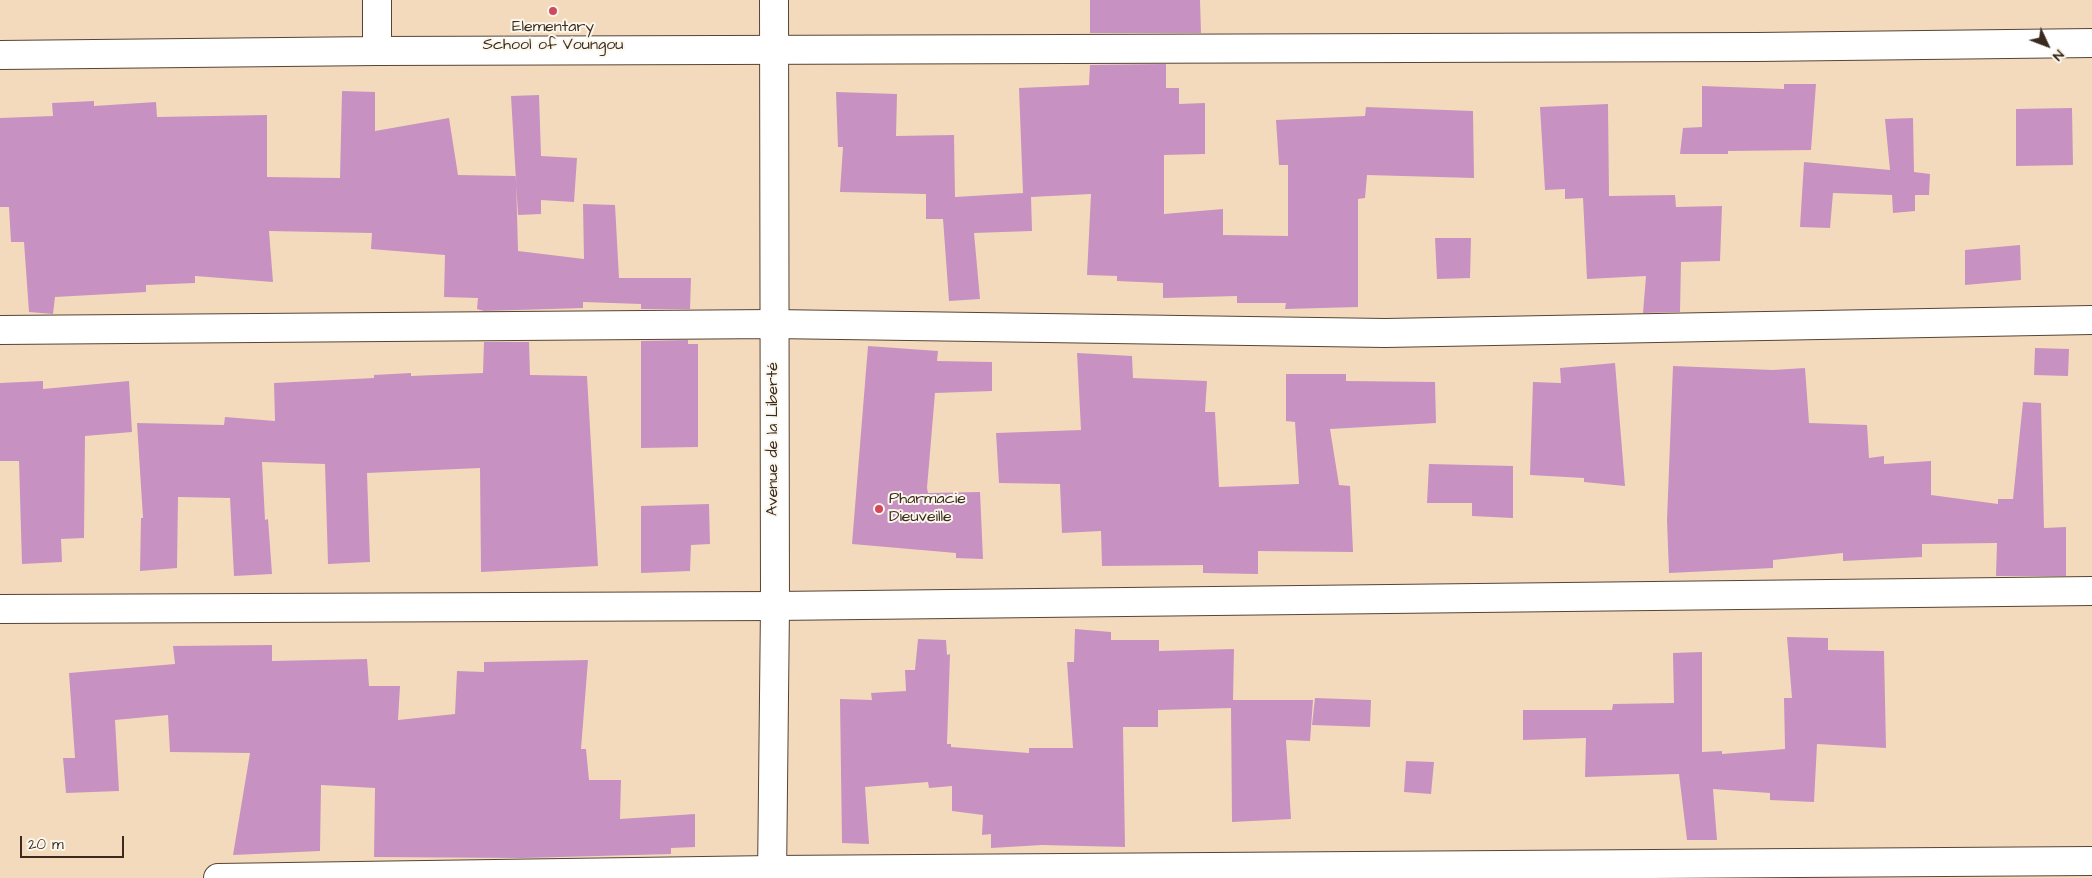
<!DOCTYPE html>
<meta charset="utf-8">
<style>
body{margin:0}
#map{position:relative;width:2092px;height:878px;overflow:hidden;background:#f4dabc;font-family:"Architects Daughter",sans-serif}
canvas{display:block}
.north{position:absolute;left:2022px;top:20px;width:50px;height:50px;-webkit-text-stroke:4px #fbf7ec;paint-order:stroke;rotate:133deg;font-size:14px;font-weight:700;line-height:20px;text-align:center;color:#3b2a1e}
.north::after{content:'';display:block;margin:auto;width:18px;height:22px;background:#3b2a1e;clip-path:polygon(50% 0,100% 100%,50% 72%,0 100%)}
.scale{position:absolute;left:20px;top:836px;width:104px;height:22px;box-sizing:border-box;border:2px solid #3b2a1e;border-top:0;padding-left:6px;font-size:15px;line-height:18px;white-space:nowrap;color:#3b2a1e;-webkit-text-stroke:4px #fbf7ec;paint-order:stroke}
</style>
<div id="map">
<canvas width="2092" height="878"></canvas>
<div class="north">N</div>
<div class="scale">20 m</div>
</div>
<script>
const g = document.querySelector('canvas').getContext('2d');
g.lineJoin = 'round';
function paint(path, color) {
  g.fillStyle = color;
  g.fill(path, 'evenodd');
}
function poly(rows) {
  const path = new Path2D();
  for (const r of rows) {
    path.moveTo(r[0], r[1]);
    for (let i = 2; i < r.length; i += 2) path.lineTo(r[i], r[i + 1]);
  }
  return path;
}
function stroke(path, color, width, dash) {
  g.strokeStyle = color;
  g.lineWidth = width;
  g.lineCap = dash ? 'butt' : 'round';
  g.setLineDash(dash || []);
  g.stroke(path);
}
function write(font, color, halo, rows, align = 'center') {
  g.font = font + ' "Architects Daughter",sans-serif';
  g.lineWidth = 4;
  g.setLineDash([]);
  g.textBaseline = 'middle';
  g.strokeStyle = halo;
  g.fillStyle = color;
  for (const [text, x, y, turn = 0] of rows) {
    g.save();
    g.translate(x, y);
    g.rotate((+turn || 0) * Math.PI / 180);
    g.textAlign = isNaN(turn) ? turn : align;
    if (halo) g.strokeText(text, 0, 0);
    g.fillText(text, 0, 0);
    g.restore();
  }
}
const building = poly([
 [1090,0,1200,0,1201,33,1090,33],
 [1166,64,1166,88,1179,88,1179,104,1205,103,1205,154,1164,155,1164,214,1223,209,1223,235,1288,236,1288,165,1279,165,1276,120,1365,116,1366,107,1473,111,1474,178,1367,175,1365,198,1358,199,1358,307,1285,309,1286,303,1237,303,1237,296,1163,298,1163,283,1117,281,1117,276,1087,275,1091,194,1031,197,1032,231,974,233,980,299,949,301,943,219,926,219,926,194,840,192,843,147,838,147,836,92,897,94,896,136,954,135,955,197,1023,193,1019,88,1089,85,1090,65],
 [1784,84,1816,84,1811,150,1728,151,1728,154,1680,154,1683,128,1702,127,1702,86,1784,89],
 [342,91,375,92,375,131,449,118,458,175,516,176,518,251,584,259,583,204,615,205,619,278,691,278,690,309,641,309,641,304,583,302,583,308,484,311,477,309,478,298,444,297,445,255,371,249,372,233,269,231,273,282,195,276,195,283,146,285,146,292,55,297,53,314,29,312,24,242,11,242,9,207,0,207,0,118,53,116,52,103,94,101,94,106,156,102,157,117,267,115,267,177,340,178],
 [539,95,541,156,577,158,574,202,541,200,541,214,518,215,511,96],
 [1608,104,1609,196,1675,195,1676,207,1722,206,1720,261,1681,262,1680,312,1643,313,1646,276,1587,279,1583,198,1565,199,1565,189,1545,190,1540,107],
 [2072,108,2073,165,2016,166,2016,109],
 [1913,118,1914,172,1930,174,1929,195,1915,195,1915,211,1893,213,1892,195,1833,193,1830,228,1800,227,1804,162,1890,170,1885,119],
 [1435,238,1471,238,1470,278,1437,279],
 [2020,245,2021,280,1965,285,1965,250],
 [688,340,688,344,698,344,698,447,641,448,641,341],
 [484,342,529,342,530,375,587,376,598,566,481,572,480,468,367,473,370,562,328,564,325,464,262,462,265,520,268,519,272,574,234,576,230,498,178,497,177,568,140,571,141,518,143,518,137,423,224,425,225,417,275,421,274,383,374,378,374,375,411,373,411,376,483,373],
 [868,346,938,351,937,361,992,362,992,391,935,393,927,488,928,493,980,492,983,559,956,558,956,553,852,544],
 [2035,348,2069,349,2068,376,2034,375],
 [1077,353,1132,356,1133,378,1207,381,1205,412,1215,412,1219,487,1299,484,1295,422,1286,421,1286,374,1346,374,1346,381,1435,382,1436,423,1330,429,1339,485,1350,486,1353,552,1258,551,1258,574,1203,573,1203,565,1102,566,1101,531,1062,533,1060,484,999,483,996,433,1081,430],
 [1615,363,1625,486,1584,482,1584,478,1530,475,1533,382,1561,383,1560,368],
 [1673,366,1773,370,1805,368,1809,423,1867,425,1869,458,1884,456,1884,464,1931,461,1931,495,1998,504,1998,499,2013,499,2023,402,2041,403,2044,528,2066,527,2066,576,1996,576,1997,543,1922,544,1922,557,1843,561,1843,553,1773,560,1773,568,1669,573,1667,520],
 [43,381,43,389,129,381,132,432,85,436,84,538,61,539,62,562,22,564,19,461,0,461,0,383],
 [1429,464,1513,466,1513,518,1472,516,1472,503,1427,503],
 [709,504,710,544,691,545,690,571,641,573,641,506],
 [1075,629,1111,632,1111,640,1159,640,1159,651,1234,649,1233,700,1313,700,1310,741,1286,740,1291,819,1232,822,1231,708,1158,710,1158,727,1123,727,1125,847,1042,845,991,848,991,834,982,835,983,815,952,811,952,786,929,788,928,782,865,787,869,844,842,843,840,699,872,700,871,693,906,691,905,670,915,670,918,639,946,640,947,655,950,654,947,744,951,744,951,747,1029,753,1029,748,1073,748,1067,662,1074,662],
 [1787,637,1828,638,1828,650,1884,651,1886,748,1817,744,1814,802,1770,800,1770,793,1713,789,1717,840,1687,840,1679,774,1585,777,1586,738,1523,740,1523,710,1612,710,1613,704,1674,703,1673,653,1702,652,1702,752,1722,751,1722,754,1785,749,1784,698,1792,698],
 [272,645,272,661,367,659,369,686,400,686,398,720,455,714,457,671,484,672,484,662,588,660,581,749,586,749,589,780,621,780,620,819,695,814,695,847,671,848,671,854,524,858,374,857,375,788,321,785,320,851,233,855,250,753,170,752,168,715,115,720,119,791,66,793,63,758,75,758,69,673,175,664,173,646],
 [1315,698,1371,700,1370,727,1312,725],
 [1406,761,1434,762,1431,794,1404,792]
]);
const minor = poly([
 [377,0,377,51],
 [0,55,377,51,1757,47,2092,43],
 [0,330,773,324,1385,333,2092,320],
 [0,609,775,606,2092,591],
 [218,878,772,870,2092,861]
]);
const tertiary = poly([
 [772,878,775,606,774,0]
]);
const markers = [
 [553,11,5,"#d1495b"],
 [879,509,5,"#d1495b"]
];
const poiNames = [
 ["Elementary",553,28],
 ["School of Voungou",553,46],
 ["Pharmacie",889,500,"left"],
 ["Dieuveille",889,518,"left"]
];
const streetNames = [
 ["Avenue de la Liberté",774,439,-90]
];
paint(building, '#c792c1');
stroke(minor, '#574436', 30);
stroke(tertiary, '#574436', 30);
stroke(minor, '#fff', 28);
stroke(tertiary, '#fff', 28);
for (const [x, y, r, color] of markers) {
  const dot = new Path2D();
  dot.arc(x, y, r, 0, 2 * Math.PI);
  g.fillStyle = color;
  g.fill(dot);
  stroke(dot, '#fbf7ec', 2);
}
write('16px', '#3b2a1e', '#fbf7ec', poiNames);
write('16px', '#3b2a1e', '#fbf7ec', streetNames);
</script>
